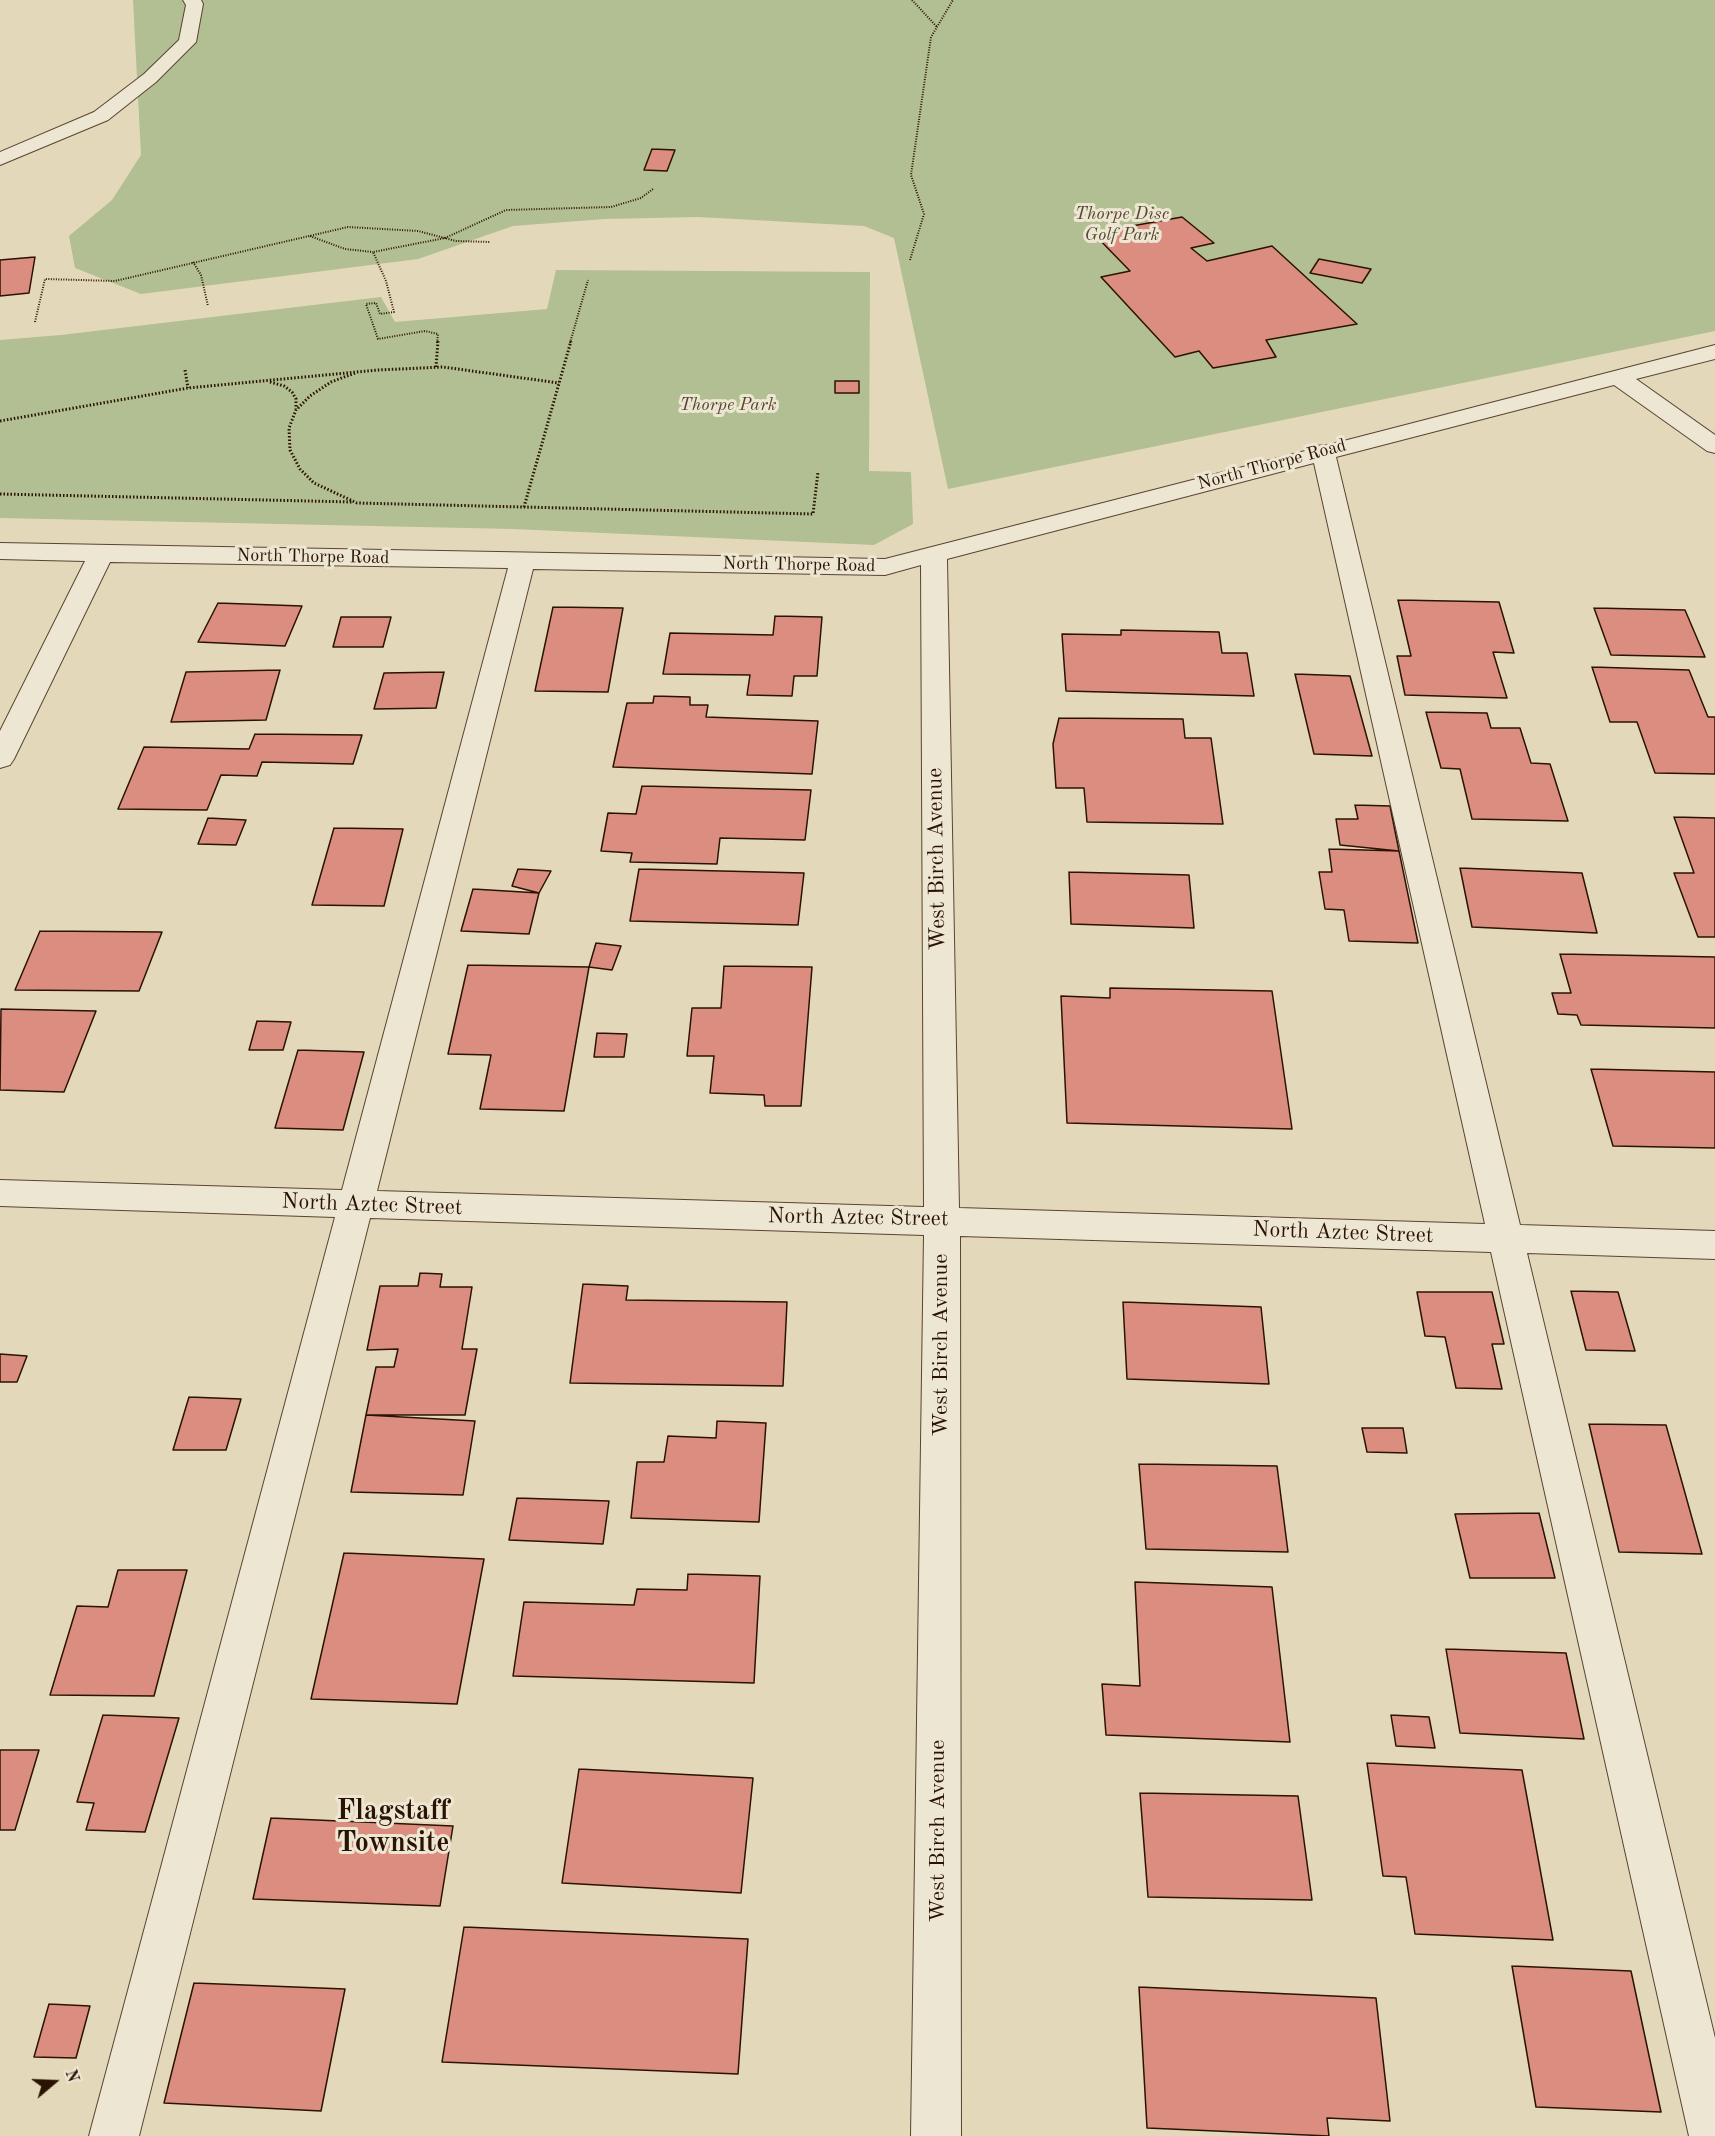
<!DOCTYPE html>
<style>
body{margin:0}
#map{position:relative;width:1715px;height:2136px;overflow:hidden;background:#e4d8bb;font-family:"Old Standard TT",serif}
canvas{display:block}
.north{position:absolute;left:24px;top:2052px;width:60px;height:60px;-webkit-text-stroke:4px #ede6d3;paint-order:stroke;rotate:71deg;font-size:16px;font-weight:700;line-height:24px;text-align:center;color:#2b1303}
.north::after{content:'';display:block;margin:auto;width:21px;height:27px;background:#2b1303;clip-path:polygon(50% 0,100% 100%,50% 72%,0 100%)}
</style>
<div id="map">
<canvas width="1715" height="2136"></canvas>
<div class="north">N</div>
</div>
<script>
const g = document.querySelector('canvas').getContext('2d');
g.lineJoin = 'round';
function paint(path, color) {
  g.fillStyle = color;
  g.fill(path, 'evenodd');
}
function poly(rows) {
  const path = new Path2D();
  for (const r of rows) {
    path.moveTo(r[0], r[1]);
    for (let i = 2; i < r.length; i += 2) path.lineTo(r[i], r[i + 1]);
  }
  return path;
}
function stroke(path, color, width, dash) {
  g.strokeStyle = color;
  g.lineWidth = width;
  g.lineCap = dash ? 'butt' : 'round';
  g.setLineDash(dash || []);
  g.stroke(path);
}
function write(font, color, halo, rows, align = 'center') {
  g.font = font + ' "Old Standard TT",serif';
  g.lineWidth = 6;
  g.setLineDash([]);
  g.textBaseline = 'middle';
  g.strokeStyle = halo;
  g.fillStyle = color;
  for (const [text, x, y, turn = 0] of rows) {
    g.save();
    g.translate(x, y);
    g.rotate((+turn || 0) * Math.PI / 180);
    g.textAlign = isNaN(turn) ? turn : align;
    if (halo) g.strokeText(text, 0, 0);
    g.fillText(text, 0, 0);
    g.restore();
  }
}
const green = poly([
 [133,0,1715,0,1715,331,948,489,894,238,864,226,698,217,605,219,513,226,418,259,141,294,75,268,69,236,112,200,141,155],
 [556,270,870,272,869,471,911,472,913,524,874,545,513,529,0,518,0,340,61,335,381,297,395,322,547,309]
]);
const building = poly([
 [652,149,675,150,667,171,644,170,652,149],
 [1182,217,1214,243,1191,248,1207,261,1272,246,1357,324,1266,340,1276,357,1213,368,1199,351,1175,357,1101,277,1130,271,1093,233,1182,217],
 [35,257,29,293,0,296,0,260,35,257],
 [1319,259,1371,269,1362,283,1310,273,1319,259],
 [835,381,859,381,859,393,835,393,835,381],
 [1398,600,1499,602,1514,653,1493,652,1507,698,1405,695,1397,656,1411,656,1398,600],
 [218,603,302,606,285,646,198,642,218,603],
 [553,607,623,608,608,692,535,691,553,607],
 [1594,608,1685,610,1705,657,1611,655,1594,608],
 [775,616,822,617,817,676,794,676,792,696,747,695,750,675,663,674,670,633,773,635,775,616],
 [341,617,391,617,383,647,333,647,341,617],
 [1121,630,1219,632,1222,653,1247,653,1254,696,1066,691,1062,634,1121,635,1121,630],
 [1592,667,1689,670,1708,717,1715,717,1715,774,1655,773,1637,722,1610,722,1592,667],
 [280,670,266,720,171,722,186,672,280,670],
 [444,672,436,708,374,709,384,673,444,672],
 [1295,674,1350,676,1372,756,1314,754,1295,674],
 [654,696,690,697,690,705,708,705,706,717,818,721,812,774,613,767,627,703,653,703,654,696],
 [1426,712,1487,713,1491,728,1520,728,1531,763,1550,764,1568,821,1472,819,1460,769,1441,768,1426,712],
 [1059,718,1183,719,1185,738,1211,738,1223,824,1087,822,1084,788,1056,788,1053,744,1059,718],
 [255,734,362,735,353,764,262,762,257,776,221,775,207,810,118,809,144,747,249,749,255,734],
 [642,786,811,790,805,840,720,838,717,864,630,862,632,853,601,851,608,813,636,814,642,786],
 [1355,805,1390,806,1399,851,1340,845,1336,819,1358,819,1355,805],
 [1674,817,1715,818,1715,937,1698,937,1674,873,1694,873,1674,817],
 [208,818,246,820,236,845,198,844,208,818],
 [334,828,403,829,384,906,312,905,334,828],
 [1329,849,1399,851,1418,943,1349,941,1344,910,1325,909,1319,872,1332,872,1329,849],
 [1460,868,1582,873,1597,933,1472,927,1460,868],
 [518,869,551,871,539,893,512,886,518,869],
 [639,869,804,873,798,925,630,921,639,869],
 [1069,872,1189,875,1194,928,1071,924,1069,872],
 [473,889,539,893,529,934,461,931,473,889],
 [40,931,162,932,139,991,15,990,40,931],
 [596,943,621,946,612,970,589,967,596,943],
 [1560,954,1715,957,1715,1028,1581,1025,1577,1015,1558,1014,1552,993,1571,993,1560,954],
 [468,965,589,967,564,1111,480,1109,491,1055,448,1054,468,965],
 [724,966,812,967,801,1106,765,1106,764,1095,710,1093,714,1056,687,1056,692,1008,721,1008,724,966],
 [1110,988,1272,991,1292,1129,1067,1123,1061,996,1110,998,1110,988],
 [1,1009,96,1011,64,1092,0,1090,1,1009],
 [257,1021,291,1022,283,1050,249,1050,257,1021],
 [597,1033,627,1034,624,1057,594,1057,597,1033],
 [298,1050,364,1052,343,1130,275,1128,298,1050],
 [1591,1069,1715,1072,1715,1148,1613,1146,1591,1069],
 [420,1273,442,1274,440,1287,472,1287,462,1349,477,1349,465,1415,366,1415,376,1367,394,1367,398,1349,367,1350,380,1286,418,1286,420,1273],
 [583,1284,628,1286,626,1300,787,1302,783,1386,570,1383,583,1284],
 [1571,1291,1618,1292,1635,1351,1586,1350,1571,1291],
 [1417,1292,1492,1292,1504,1344,1492,1344,1502,1389,1456,1388,1445,1337,1425,1336,1417,1292],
 [1123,1302,1261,1307,1269,1384,1127,1379,1123,1302],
 [0,1354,27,1356,17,1382,0,1382,0,1354],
 [189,1397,241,1399,226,1450,173,1450,189,1397],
 [366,1415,475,1421,463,1495,351,1492,366,1415],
 [717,1421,766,1423,759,1522,631,1518,637,1462,664,1462,668,1436,716,1438,717,1421],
 [1589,1424,1666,1425,1702,1554,1619,1552,1589,1424],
 [1362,1428,1403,1428,1407,1453,1367,1452,1362,1428],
 [1139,1464,1277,1466,1288,1552,1146,1549,1139,1464],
 [517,1498,609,1501,603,1544,509,1540,517,1498],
 [1539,1513,1555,1578,1470,1578,1455,1514,1539,1513],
 [344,1553,484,1559,457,1704,311,1699,344,1553],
 [118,1570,187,1570,154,1696,50,1695,77,1606,108,1607,118,1570],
 [688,1574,760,1576,754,1683,513,1676,524,1602,634,1605,637,1589,687,1590,688,1574],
 [1135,1582,1272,1587,1290,1742,1106,1735,1102,1684,1140,1686,1135,1582],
 [1446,1649,1566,1653,1584,1739,1460,1733,1446,1649],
 [103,1715,179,1718,145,1832,86,1830,94,1803,77,1802,103,1715],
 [1391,1715,1429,1717,1435,1748,1396,1746,1391,1715],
 [0,1750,39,1750,15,1830,0,1830,0,1750],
 [1367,1763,1522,1770,1553,1940,1415,1934,1406,1877,1383,1876,1367,1763],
 [579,1769,753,1778,741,1893,562,1883,579,1769],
 [1140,1793,1298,1796,1312,1900,1148,1897,1140,1793],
 [271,1818,453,1826,440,1906,253,1899,271,1818],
 [464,1927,748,1939,738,2074,442,2062,464,1927],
 [1512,1966,1631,1971,1661,2112,1536,2107,1512,1966],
 [194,1983,345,1989,321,2111,164,2103,194,1983],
 [1139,1987,1376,1998,1390,2121,1327,2118,1329,2136,1147,2128,1139,1987],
 [49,2004,90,2006,76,2058,34,2057,49,2004]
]);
const pathFar1 = poly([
 [912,0,937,27],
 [310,236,345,249,373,252],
 [910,260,924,214,911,175,931,37,953,0],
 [193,262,201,275,208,306],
 [35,322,45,279,115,281,348,227,418,231,456,241,490,242],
 [437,343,438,334,425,331,378,339,366,304,376,303,380,314,394,312,386,281,373,252,445,238,506,210,611,207,641,198,653,189],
 [570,343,588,280]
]);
const path = poly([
 [436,367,438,341],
 [185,370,188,388],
 [355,373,331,382,310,396,296,410,289,428,290,450,300,469,314,483,357,503,813,514,818,472],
 [270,382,284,386,292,392,296,399,296,409],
 [0,421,188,388,378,370,443,367,559,383],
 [0,494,353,502],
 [524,507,571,341]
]);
const minor = poly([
 [183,0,201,0,203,4,196,42,156,82,108,120,0,165,0,152,94,112,144,74,179,40,186,5,183,0],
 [1715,345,1715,359,1636,379,1715,435,1715,453,1707,451,1614,385,1336,457,1520,1225,1715,1231,1715,1259,1527,1253,1715,2038,1715,2136,1689,2136,1491,1252,960,1236,961,2136,911,2136,924,1235,370,1218,139,2136,89,2136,335,1217,0,1206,0,1180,342,1190,508,568,110,562,14,759,10,765,0,768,0,731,85,561,0,559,0,543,885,559,1313,449,1315,446,1328,445,1715,345],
 [1314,463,1485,1224,959,1208,947,559,1314,463],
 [921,565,924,1207,377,1191,533,569,885,575,921,565]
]);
const farParknames = [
 ["Thorpe Disc",1122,214],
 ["Golf Park",1122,235],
 ["Thorpe Park",728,405]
];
const farStreetnames = [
 ["North Thorpe Road",1272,465,-15],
 ["North Thorpe Road",313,557,1],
 ["North Thorpe Road",799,565,1]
];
const streetNames = [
 ["West Birch Avenue",937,859,-91],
 ["North Aztec Street",372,1205,2],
 ["North Aztec Street",858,1218,1],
 ["North Aztec Street",1343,1233,2],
 ["West Birch Avenue",941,1345,-90],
 ["West Birch Avenue",938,1831,-90]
];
const nearNeighbourhoodnames = [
 ["Flagstaff",393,1812],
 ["Townsite",393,1844]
];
paint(green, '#b1bf92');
paint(building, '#db8e80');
stroke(building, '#2b1303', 1.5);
stroke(minor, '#594431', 2);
stroke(pathFar1, '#2b1303', 2, [1, 1.5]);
stroke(path, '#2b1303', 3, [1.5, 2]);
paint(minor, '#ede6d3');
write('italic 18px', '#53472e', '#ede6d3', farParknames);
write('18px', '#2b1303', '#ede6d3', farStreetnames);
write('22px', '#2b1303', '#ede6d3', streetNames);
write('bold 28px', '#2b1303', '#ede6d3', nearNeighbourhoodnames);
</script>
